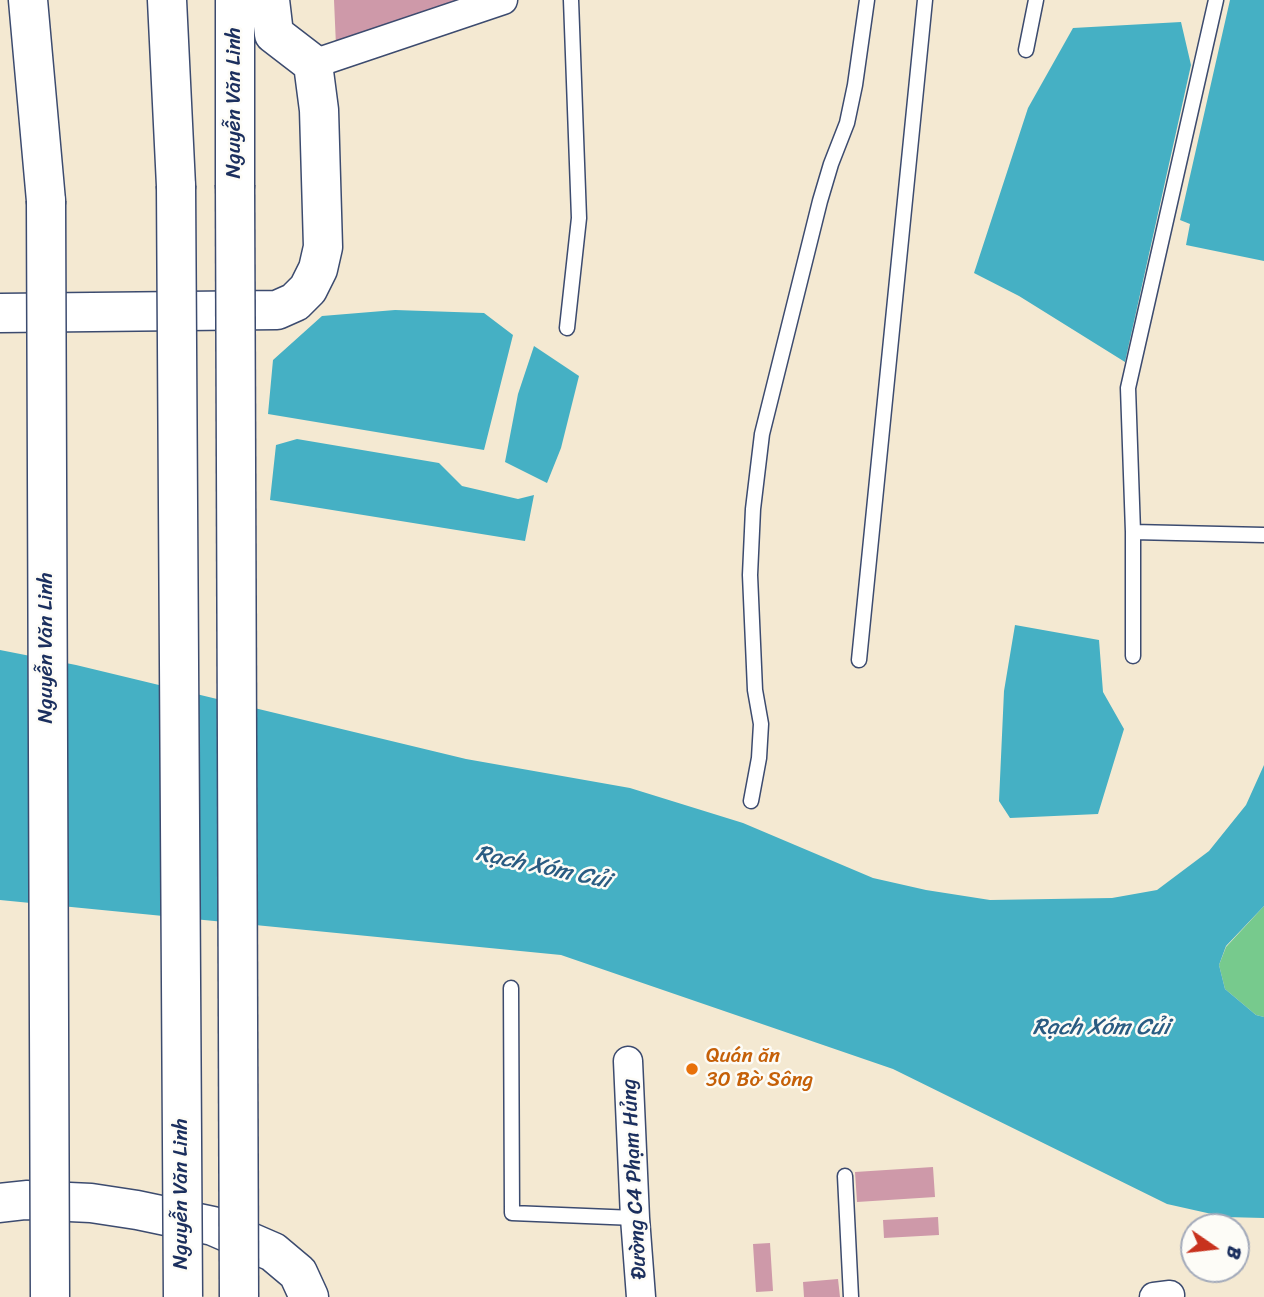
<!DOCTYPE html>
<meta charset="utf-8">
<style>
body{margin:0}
#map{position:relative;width:1264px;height:1297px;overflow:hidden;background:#f4e9d2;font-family:Sriracha,sans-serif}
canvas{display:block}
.north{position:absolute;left:1180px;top:1213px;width:70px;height:70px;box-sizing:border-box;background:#fdfcf7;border:2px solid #a3aaba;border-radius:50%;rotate:104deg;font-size:19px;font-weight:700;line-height:28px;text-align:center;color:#1b2f5e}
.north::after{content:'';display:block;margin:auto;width:24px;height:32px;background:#c8321e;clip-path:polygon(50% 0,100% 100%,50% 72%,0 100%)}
</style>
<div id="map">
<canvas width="1264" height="1297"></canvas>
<div class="north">B</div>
</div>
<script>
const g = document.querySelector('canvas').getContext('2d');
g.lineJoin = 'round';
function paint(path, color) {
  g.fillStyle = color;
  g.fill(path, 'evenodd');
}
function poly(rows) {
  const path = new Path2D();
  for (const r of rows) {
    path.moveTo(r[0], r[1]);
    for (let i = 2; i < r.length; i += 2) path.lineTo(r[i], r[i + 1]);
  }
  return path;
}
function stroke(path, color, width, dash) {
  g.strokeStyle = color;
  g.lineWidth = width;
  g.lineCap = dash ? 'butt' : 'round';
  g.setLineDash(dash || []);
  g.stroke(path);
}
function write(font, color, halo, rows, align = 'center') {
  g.font = font + ' Sriracha,sans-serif';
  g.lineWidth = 5;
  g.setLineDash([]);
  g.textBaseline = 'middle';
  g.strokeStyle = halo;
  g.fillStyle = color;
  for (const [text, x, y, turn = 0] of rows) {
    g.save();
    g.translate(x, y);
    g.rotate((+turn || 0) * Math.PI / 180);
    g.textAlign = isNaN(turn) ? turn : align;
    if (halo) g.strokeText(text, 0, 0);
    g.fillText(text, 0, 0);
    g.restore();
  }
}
const green = poly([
 [1264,906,1264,1017,1256,1015,1225,989,1219,965,1226,947]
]);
const water = poly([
 [1230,0,1264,0,1264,261,1186,245,1190,224,1180,220],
 [1181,22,1191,65,1125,362,1019,296,974,273,1028,108,1073,28],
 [395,310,484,313,513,335,484,450,268,414,273,360,322,316],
 [534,346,579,376,561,448,547,483,505,462,518,394],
 [297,439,439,463,462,486,518,499,534,495,525,541,270,500,276,445],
 [1015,625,1099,640,1103,692,1124,729,1098,814,1010,818,999,801,1004,691],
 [0,650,76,665,466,759,630,788,743,823,873,878,926,890,990,900,1112,898,1157,890,1209,851,1246,805,1264,765,1264,906,1226,946,1219,965,1225,989,1256,1015,1264,1017,1264,1218,1225,1217,1167,1204,893,1069,561,955,0,900]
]);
const building = poly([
 [334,0,464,0,336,46],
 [933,1167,935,1197,857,1202,855,1172],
 [938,1217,939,1235,884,1238,883,1220],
 [770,1243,773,1291,756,1292,753,1244],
 [838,1279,840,1297,804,1297,803,1282]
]);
const service = poly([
 [1216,0,1128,388,1133,532,1264,535],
 [1026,50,1036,0],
 [567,328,579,218,571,0],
 [1133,532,1133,656],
 [859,660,925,0],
 [751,801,759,758,761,724,755,690,750,575,753,509,762,434,820,201,831,164,847,123,855,85,867,0],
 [511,988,512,1213,635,1218],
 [845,1176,851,1297]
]);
const minor = poly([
 [313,64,503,0],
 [628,1061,635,1218,641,1297],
 [1154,1297,1170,1295]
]);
const primary = poly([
 [235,185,235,0],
 [0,313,277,310,295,302,308,289,318,269,323,247,319,110,313,64,274,34,270,0],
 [0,1203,26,1200,91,1203,137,1210,213,1226,273,1252,298,1273,309,1297]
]);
const trunk = poly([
 [28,0,46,201],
 [167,0,176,186]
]);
const primaryBridge = poly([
 [235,185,239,1297]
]);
const trunkBridge = poly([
 [176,186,183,1297],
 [46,201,50,1297]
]);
const markers = [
 [692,1069,7,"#e8710a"]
];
const streetNames = [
 ["Nguyễn Văn Linh",235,103,-90],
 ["Nguyễn Văn Linh",47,648,-90],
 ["Đường C4 Phạm Hủng",635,1179,-93],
 ["Nguyễn Văn Linh",182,1194,-90]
];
const foodNames = [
 ["Quán ăn",706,1057],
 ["30 Bờ Sông",706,1081]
];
const waterNames = [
 ["Rạch Xóm Củi",543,868,12],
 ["Rạch Xóm Củi",1101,1028]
];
paint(green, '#77ca8d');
paint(water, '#45b0c4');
paint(building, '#ce99a9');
stroke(service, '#3c4b6f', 17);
stroke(minor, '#3c4b6f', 31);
stroke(primary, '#3c4b6f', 41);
stroke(trunk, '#3c4b6f', 41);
stroke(service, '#fff', 14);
stroke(minor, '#fff', 28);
stroke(primary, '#fff', 38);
stroke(trunk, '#fff', 38);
stroke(primaryBridge, '#3c4b6f', 41, []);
stroke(trunkBridge, '#3c4b6f', 41, []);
stroke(primaryBridge, '#fff', 38);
stroke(trunkBridge, '#fff', 38);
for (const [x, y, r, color] of markers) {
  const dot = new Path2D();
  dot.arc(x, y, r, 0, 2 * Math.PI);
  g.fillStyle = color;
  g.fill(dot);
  stroke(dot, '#fdfcf7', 2.5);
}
write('21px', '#1b2f5e', '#fdfcf7', streetNames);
write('21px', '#c56008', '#fdfcf7', foodNames, 'left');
write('italic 23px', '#2a5c82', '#fdfcf7', waterNames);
</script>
